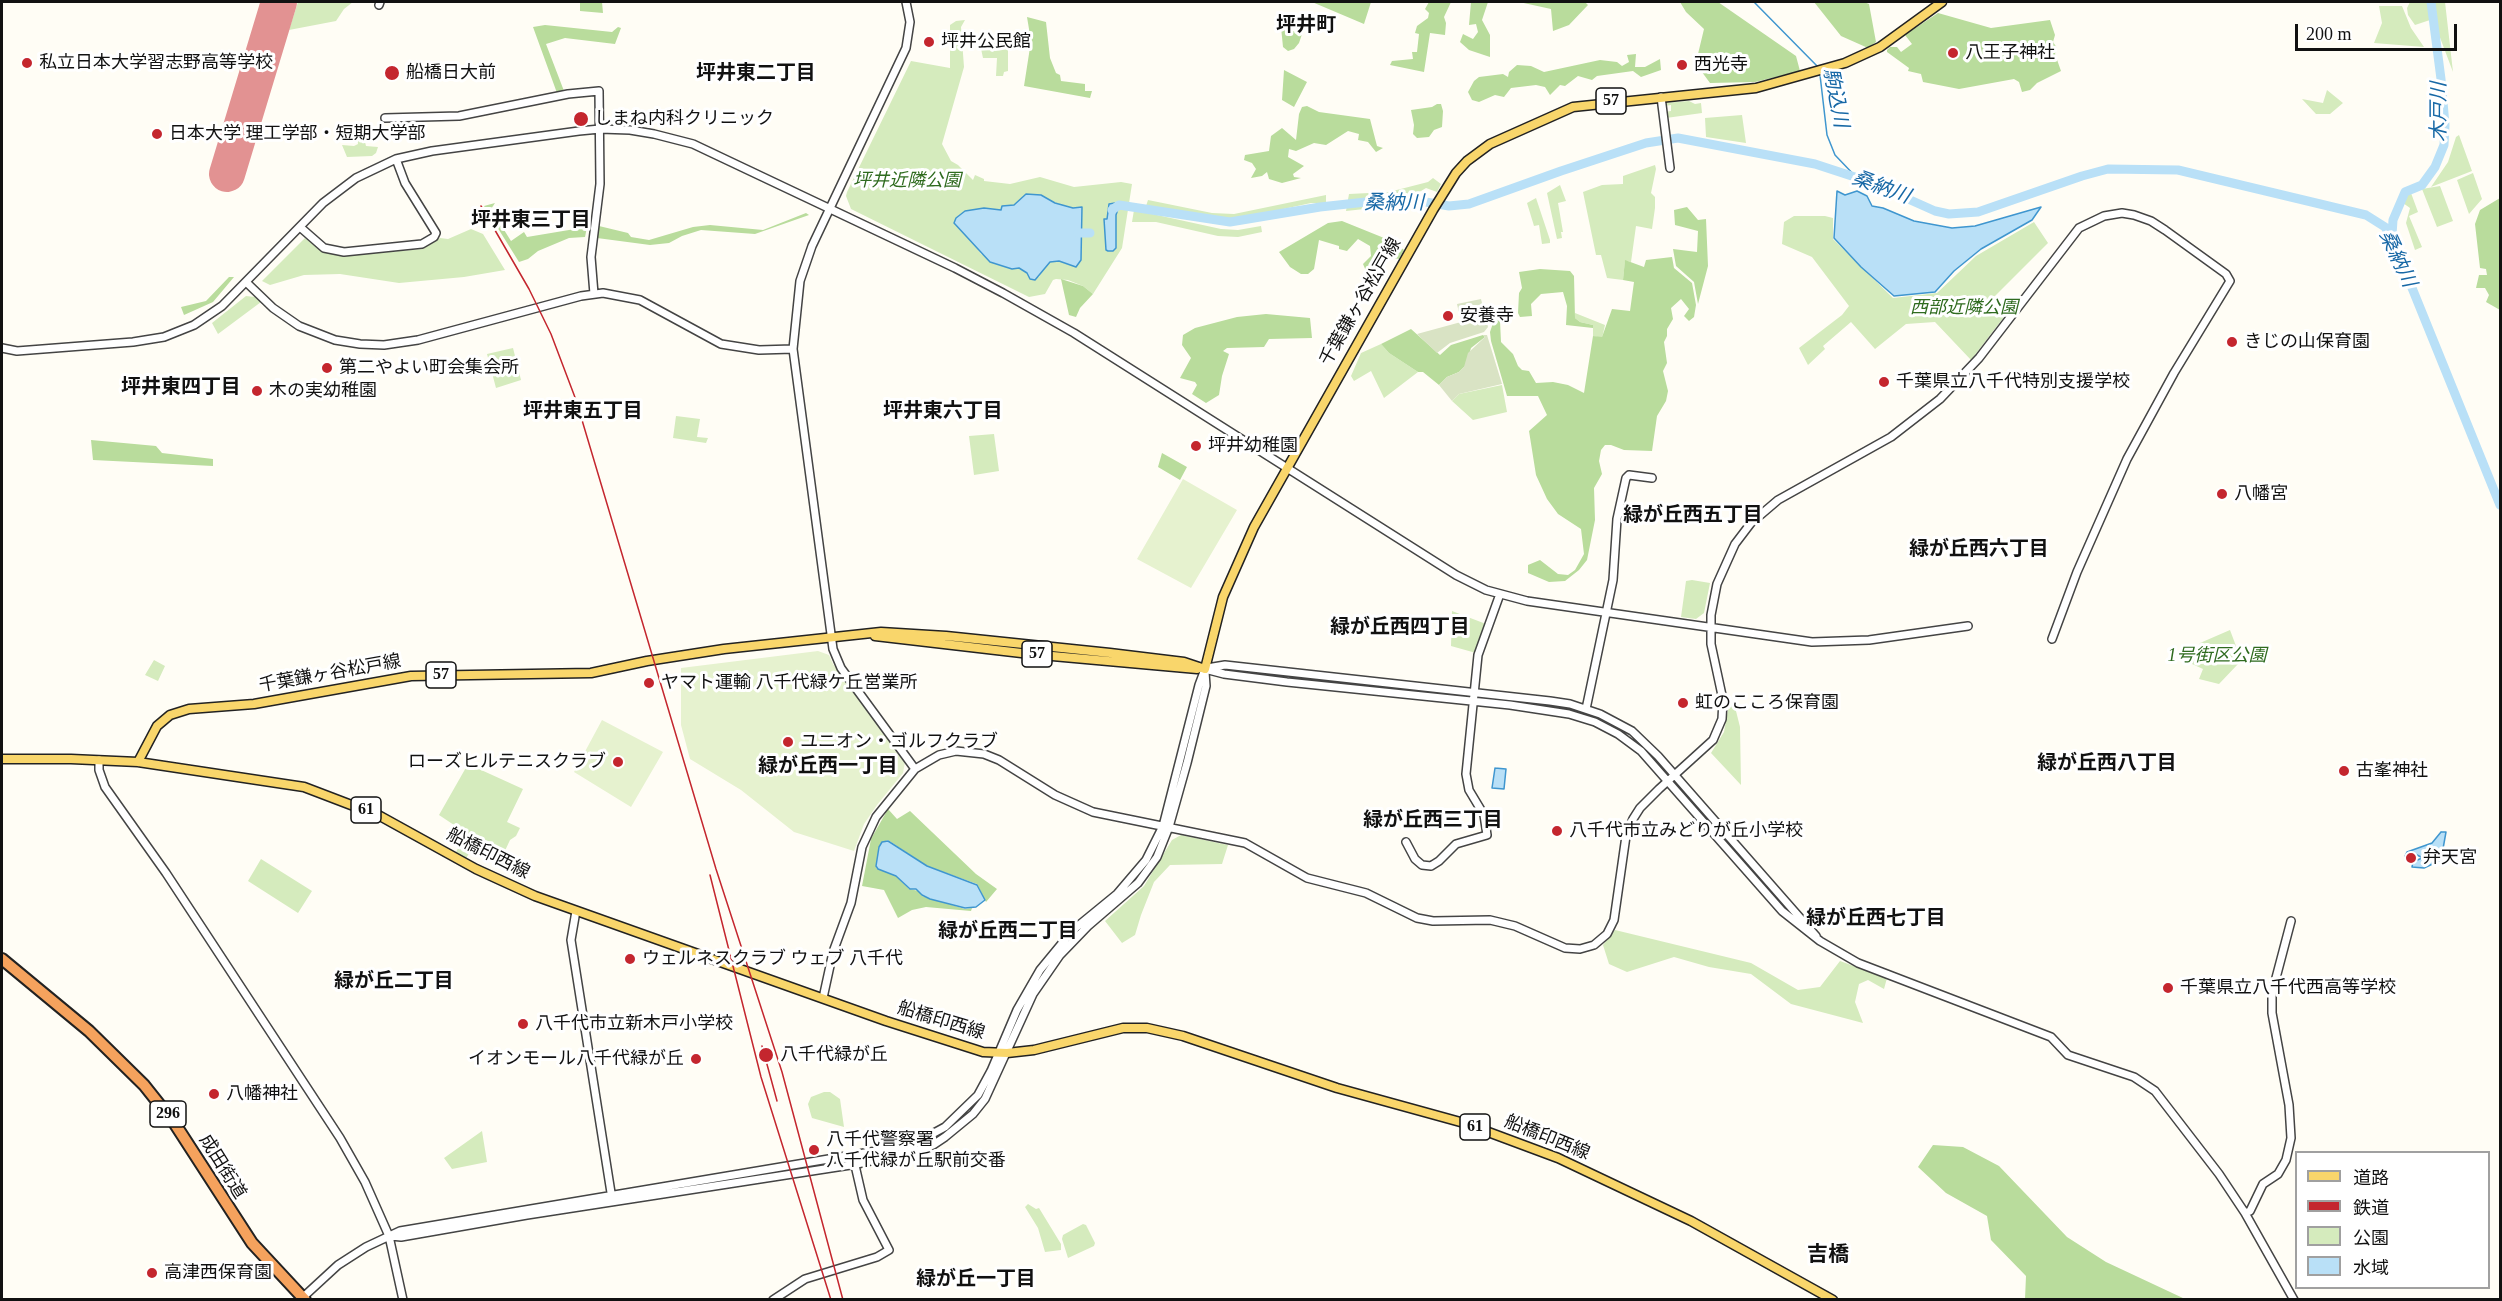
<!DOCTYPE html>
<meta charset="utf-8">
<style>
body{margin:0}
#map{position:relative;width:2502px;height:1301px;overflow:hidden;background:#fffdf5;font-family:"Times New Roman","Noto Sans JP",serif}
canvas{display:block}
.frame{position:absolute;inset:0;border:3px solid #111;pointer-events:none}
.legend{position:absolute;left:2295px;top:1151px;width:195px;height:138px;box-sizing:border-box;background:#fff;border:2px solid #a0a0a0;margin:0;padding:8px 10px;list-style:none;font-size:18px;color:#111}
.legend li{display:flex;align-items:center;gap:12px;height:30px}
.legend b{width:30px;border:2px solid #a0a0a0}
.scale{position:absolute;left:2295px;top:24px;width:162px;height:27px;box-sizing:border-box;border:3px solid #111;border-top:0;padding-left:8px;font-size:18px;line-height:21px;white-space:nowrap;color:#111;-webkit-text-stroke:4px #fff;paint-order:stroke}
</style>
<div id="map">
<canvas width="2502" height="1301"></canvas>
<div class="frame"></div>
<ul class="legend">
<li><b style="height:8px;background:#f9d66b"></b>道路</li>
<li><b style="height:8px;background:#c4262e"></b>鉄道</li>
<li><b style="height:16px;background:#d5ebbd"></b>公園</li>
<li><b style="height:16px;background:#b9e0f7"></b>水域</li>
</ul>
<div class="scale">200 m</div>
</div>
<script>
const g = document.querySelector('canvas').getContext('2d');
g.lineJoin = 'round';
function paint(path, color) {
  g.fillStyle = color;
  g.fill(path, 'evenodd');
}
function poly(rows) {
  const path = new Path2D();
  for (const r of rows) {
    path.moveTo(r[0], r[1]);
    for (let i = 2; i < r.length; i += 2) path.lineTo(r[i], r[i + 1]);
  }
  return path;
}
function stroke(path, color, width, dash) {
  g.strokeStyle = color;
  g.lineWidth = width;
  g.lineCap = dash ? 'butt' : 'round';
  g.setLineDash(dash || []);
  g.stroke(path);
}
function write(font, color, halo, rows, align = 'center') {
  g.font = font + ' "Times New Roman","Noto Sans JP",serif';
  g.lineWidth = 6;
  g.setLineDash([]);
  g.textBaseline = 'middle';
  g.strokeStyle = halo;
  g.fillStyle = color;
  for (const [text, x, y, turn = 0] of rows) {
    g.save();
    g.translate(x, y);
    g.rotate((+turn || 0) * Math.PI / 180);
    g.textAlign = isNaN(turn) ? turn : align;
    if (halo) g.strokeText(text, 0, 0);
    g.fillText(text, 0, 0);
    g.restore();
  }
}
const green = poly([
 [298,2,353,2,344,9,336,21,289,30],
 [2410,2,2445,2,2453,72,2433,19,2415,25,2408,15,2407,8],
 [2379,6,2402,6,2411,28,2424,47,2374,43,2382,23],
 [965,20,961,27,964,67,942,144,951,161,958,165,973,180,975,175,984,179,984,181,1010,184,1040,177,1074,187,1121,182,1132,184,1122,248,1093,294,1083,286,1068,280,1056,279,1053,280,1045,294,1029,297,851,209,846,196,847,192,911,61,950,68,950,25,956,21],
 [1026,194,1041,195,1055,203,1073,208,1082,207,1069,265,1059,261,1050,262,1044,266,1039,277,981,254,974,243,954,223,959,215,984,208,1002,210,1002,206,1014,205],
 [1008,42,1008,71,1004,72,1003,76,996,76,997,58,983,58,980,44],
 [2327,90,2343,103,2330,114,2316,114,2302,99,2323,103],
 [1689,101,1695,104,1701,103,1702,113,1666,118,1664,112,1671,111,1671,105,1664,106,1663,103],
 [1742,115,1746,143,1706,137,1705,118],
 [363,134,366,146,378,147,376,153,372,156,347,157,342,145,354,146,358,144,357,135],
 [2459,135,2472,171,2431,187,2448,162,2456,137],
 [1655,165,1656,169,1651,193,1655,197,1655,208,1652,229,1636,226,1631,262,1625,261,1623,280,1607,278,1601,255,1596,255,1583,192,1602,185,1623,184,1623,176],
 [2473,173,2482,199,2469,214,2457,180],
 [1433,178,1441,184,1437,192,1426,188,1416,194,1411,204,1346,211,1349,194,1389,192,1428,182],
 [1560,185,1566,201,1558,203,1563,232,1561,232,1562,238,1557,239,1547,193],
 [2440,186,2453,221,2437,227,2422,189],
 [2411,193,2418,212,2409,216,2422,247,2415,250,2406,223,2410,208,2403,203,2407,195],
 [1326,195,1326,203,1311,203,1233,220,1146,206,1148,200,1212,213,1234,214],
 [1536,198,1550,240,1550,243,1542,244,1539,225,1534,226,1527,203],
 [1134,210,1221,229,1238,230,1261,226,1262,232,1238,237,1218,236,1156,222,1132,222],
 [1794,216,1825,216,1833,218,1833,239,1893,298,1937,293,1976,256,2034,222,2048,243,1993,298,2007,313,1971,360,1935,322,1906,324,1875,349,1851,322,1823,346,1825,349,1808,365,1799,348,1842,315,1849,306,1812,257,1782,244,1784,222],
 [471,229,483,234,505,270,464,277,399,283,340,274,304,275,270,285,262,281,305,238,321,251,343,256,423,249,440,238,448,239],
 [246,296,255,297,261,302,218,334,212,323],
 [1575,313,1605,325,1602,338,1593,336,1593,325,1580,322,1575,318],
 [1381,344,1389,353,1418,372,1384,398,1371,371,1354,381,1351,376,1361,353],
 [513,348,521,380,496,388,487,354],
 [1502,385,1507,412,1473,420,1452,401,1459,394],
 [676,416,700,419,697,437,708,438,706,443,673,438],
 [994,434,999,471,974,475,969,436],
 [1692,580,1710,583,1704,613,1696,619,1681,617,1686,581],
 [1452,611,1486,624,1476,653,1451,646],
 [2230,630,2236,646,2238,664,2219,684,2199,679,2203,669,2192,664,2200,643],
 [154,660,165,666,158,681,145,675],
 [1734,703,1740,727,1741,785,1711,753,1724,732,1729,704],
 [468,764,523,789,507,822,520,828,516,836,510,840,503,855,477,840,465,860,455,854,466,833,439,815],
 [1181,835,1228,845,1222,864,1170,865,1154,882,1141,915,1135,935,1122,943,1105,921,1144,886,1172,840],
 [261,859,312,891,298,913,248,881],
 [1615,930,1751,963,1798,990,1820,987,1840,961,1887,978,1884,989,1868,980,1859,984,1855,1002,1863,1023,1791,1004,1751,974,1709,967,1674,957,1627,972,1609,964,1603,945],
 [824,1092,830,1092,840,1099,844,1127,812,1118,811,1115,808,1104,811,1097],
 [482,1131,487,1162,452,1169,444,1158],
 [1028,1204,1036,1209,1039,1208,1061,1244,1061,1250,1045,1252,1038,1228,1025,1207],
 [1083,1224,1086,1225,1095,1243,1094,1246,1068,1258,1062,1239,1063,1235]
]);
const forest = poly([
 [580,2,602,2,603,13,580,11],
 [1312,2,1371,2,1364,24],
 [1429,2,1451,2,1444,17,1446,23,1445,35,1430,33,1424,72,1390,65,1392,61,1413,59,1412,52,1417,52,1419,34,1415,33,1417,26,1428,18,1429,13,1425,9],
 [1471,2,1488,2,1482,20,1490,35,1490,57,1469,50,1460,42,1463,34,1473,39,1478,32,1476,24,1469,25],
 [1519,2,1585,2,1588,5,1569,25,1553,31,1551,9],
 [1680,2,1718,2,1796,56,1800,71,1755,82,1710,83,1699,68,1698,54,1704,29,1686,12],
 [1814,2,1864,2,1869,4,1876,42,1868,48,1841,36],
 [1938,13,1991,28,2050,20,2055,35,2053,42,2057,48,2055,54,2061,71,2037,83,2030,90,2022,92,2019,82,2014,79,1959,89,1923,82,1921,74,1908,71,1909,68,1887,52,1887,50,1890,47,1897,47,1901,52,1912,44,1905,35],
 [1027,17,1046,22,1050,58,1056,73,1060,75,1061,81,1085,84,1085,91,1092,91,1090,98,1024,86,1031,41],
 [545,25,612,32,618,27,621,28,615,44,565,38,546,44,564,91,557,93,533,27],
 [1281,27,1302,34,1299,43,1294,49,1288,51,1283,47],
 [1636,54,1635,67,1645,67,1660,59,1661,70,1641,77,1633,71,1597,76,1592,80,1578,76,1565,86,1560,85,1550,95,1545,87,1536,85,1511,88,1504,97,1495,95,1479,102,1472,100,1468,92,1474,81,1479,77,1503,74,1508,77,1509,72,1517,65,1531,66,1544,72,1600,60,1617,62,1622,66,1629,62,1627,55],
 [1284,70,1307,82,1294,107,1282,100],
 [1437,104,1441,104,1443,111,1442,127,1434,130,1429,137,1417,138,1413,134,1414,125,1411,110,1432,107],
 [1307,106,1319,112,1370,119,1377,146,1383,148,1376,152,1368,142,1358,140,1359,134,1348,131,1326,145,1314,143,1296,151,1289,149,1288,157,1304,166,1293,174,1294,177,1301,178,1282,183,1269,179,1267,172,1262,176,1251,178,1256,169,1252,163,1244,160,1245,155,1269,151,1271,136,1282,128,1296,140,1299,114,1302,107],
 [2500,198,2500,310,2486,302,2489,295,2485,288,2476,288,2479,275,2487,275,2486,269,2480,268,2475,224,2480,210],
 [495,203,491,209,511,241,524,232,527,237,587,227,585,237,569,238,538,251,528,259,519,262,484,206],
 [1687,207,1698,220,1706,219,1708,266,1698,304,1694,282,1676,266,1673,249,1697,252,1698,231,1675,225,1674,210],
 [806,213,809,215,755,234,701,230,682,236,669,243,650,245,597,238,599,226,628,233,631,237,649,240,693,227,710,225,763,230],
 [1342,221,1394,242,1404,250,1399,259,1385,256,1373,275,1366,271,1363,264,1371,256,1370,246,1358,239,1347,251,1339,249,1339,246,1319,240,1314,269,1308,274,1301,274,1290,267,1279,252,1328,223],
 [1672,257,1674,268,1692,283,1696,305,1694,317,1689,321,1684,316,1689,309,1681,299,1671,308,1673,319,1667,329,1667,336,1664,342,1667,363,1663,371,1668,391,1666,401,1657,416,1652,451,1624,450,1611,445,1605,445,1601,450,1599,461,1602,474,1594,488,1595,520,1587,560,1579,570,1565,581,1549,582,1528,573,1528,565,1540,560,1558,574,1568,575,1575,570,1584,554,1581,529,1558,514,1547,499,1536,475,1529,431,1547,415,1538,396,1507,396,1491,341,1490,332,1493,323,1496,319,1500,321,1501,342,1513,354,1518,366,1522,370,1529,371,1536,383,1553,382,1568,385,1584,393,1593,336,1602,337,1612,309,1630,311,1634,282,1623,280,1625,260,1644,267,1646,260],
 [1540,269,1570,271,1574,276,1575,318,1580,322,1593,325,1593,328,1566,325,1567,306,1563,292,1541,294,1531,304,1532,316,1520,317,1518,313,1519,293,1522,288,1519,272],
 [229,277,234,277,213,302,184,315,181,307,206,301],
 [1061,279,1083,286,1093,294,1080,308,1076,317,1069,315],
 [1266,314,1310,318,1312,338,1269,339,1264,347,1227,348,1223,351,1229,354,1222,376,1219,395,1206,403,1192,394,1197,385,1195,382,1180,378,1191,358,1182,345,1183,335,1195,328,1237,317],
 [1411,329,1440,355,1451,345,1483,335,1485,337,1471,348,1466,365,1459,372,1447,377,1439,385,1423,372,1418,372,1389,353,1381,344],
 [91,440,156,446,162,453,213,459,213,466,93,460],
 [1162,453,1187,467,1180,480,1158,467],
 [888,809,897,819,910,811,976,874,997,889,986,902,977,884,927,866,888,840,880,844,876,868,896,876,909,889,919,891,922,896,965,909,972,908,971,911,926,907,912,910,898,918,884,890,862,886,871,839],
 [1933,1145,1963,1147,1999,1166,2067,1237,2106,1262,2185,1299,2025,1299,2026,1276,1991,1240,1987,1216,1946,1193,1918,1167]
]);
const cemetery = poly([
 [1481,299,1488,327,1484,332,1450,343,1437,353,1417,334,1461,322,1457,304],
 [1483,335,1487,335,1502,384,1459,394,1452,401,1439,385,1447,377,1459,372,1464,367,1468,353,1485,337]
]);
const pitch = poly([
 [1183,479,1237,510,1191,588,1137,559],
 [818,651,829,655,833,664,905,762,903,773,877,805,864,824,854,851,794,832,741,790,690,759,681,725,681,668],
 [602,720,663,752,631,807,574,772]
]);
const water = poly([
 [1837,191,1845,195,1857,191,1867,196,1872,206,1883,208,1914,221,1952,228,1975,226,2041,207,2032,220,1981,249,1954,271,1935,292,1894,296,1861,267,1834,238,1837,191],
 [1026,194,1041,195,1055,203,1073,208,1082,207,1081,260,1076,267,1059,261,1050,262,1035,280,1030,279,1027,273,1019,268,1012,269,990,262,954,223,956,218,965,211,984,208,1001,210,1002,206,1014,205,1026,194],
 [1121,202,1121,208,1118,209,1116,215,1116,248,1113,251,1108,251,1106,250,1104,219,1107,219,1109,204,1121,202],
 [1495,768,1506,769,1504,789,1492,788,1495,768],
 [2441,832,2446,832,2441,860,2424,868,2412,867,2413,862,2442,849,2421,857,2413,853,2405,856,2407,852,2432,843,2441,832],
 [888,841,927,866,977,885,985,900,976,907,965,908,930,899,922,895,916,889,910,889,896,876,878,869,876,866,879,847,882,842,888,841]
]);
const stream = poly([
 [1754,2,1818,67],
 [1820,75,1827,135,1835,155,1857,178]
]);
const river = poly([
 [1112,210,1119,205,1230,222,1320,207,1366,202,1414,200,1449,206,1469,204,1561,171,1646,143,1678,138,1815,164,1870,182,1935,211,1949,214,1978,212,2082,176,2108,169,2178,170,2366,215,2385,227,2393,241,2500,505],
 [1078,233,1090,233],
 [2392,235,2393,220,2405,192,2422,185,2435,167,2444,145,2445,125,2441,79,2431,2]
]);
const runway = poly([
 [227,174,279,2]
]);
const minor = poly([
 [906,2,910,22,906,48,812,246,800,281,793,349,833,649,841,668,915,769],
 [379,5,380,2],
 [1661,97,1670,168],
 [385,118,459,116,568,94,599,91,600,184,591,257,594,294],
 [300,227,324,248,344,252,422,244,434,237,436,233,405,183,396,159],
 [246,282,273,308,299,326,335,340,360,344,384,345,418,340,581,296,603,293,640,300,721,344,759,350,793,349],
 [2,348,17,351,133,342,164,337,194,325,222,306,323,203,356,178,396,159,432,151,579,131,600,129,630,130,654,134,693,144,955,268,1003,293,1074,333,1456,575,1486,590,1527,601,1812,642,1869,640,1968,626],
 [1207,668,1225,665,1550,701,1570,704,1600,714,1632,731,1658,756,1816,936],
 [1205,669,1224,674,1287,682,1510,705,1569,714,1595,722,1618,734,1641,751,1782,911,1820,941,1858,963,2051,1037,2068,1055,2134,1077,2155,1091,2219,1174,2245,1213,2294,1300],
 [1586,709,1613,580,1617,519,1626,478,1629,475,1652,478],
 [99,760,99,770,105,787,166,873,340,1138,365,1182,389,1236,403,1300],
 [1406,842,1415,859,1422,865,1431,866,1439,861,1456,844,1487,835,1484,815,1469,790,1466,774,1478,655,1500,594],
 [576,911,571,940,612,1199],
 [823,998,833,952,851,903,862,847,876,817,915,769,939,755,956,751,984,754,999,760,1055,795,1093,812,1245,843,1307,878,1366,893,1417,918,1433,921,1490,920,1515,926,1565,948,1580,949,1594,945,1607,934,1614,920,1626,836,1633,819,1640,808,1659,789,1713,740,1722,719,1723,700,1711,644,1711,615,1717,584,1735,544,1751,523,1778,500,1891,437,1940,399,1979,358,2079,228,2104,216,2122,213,2134,215,2151,221,2165,230,2226,274,2230,281,2174,373,2127,459,2077,572,2052,639],
 [2245,1213,2250,1211,2263,1184,2278,1174,2286,1160,2291,1138,2289,1105,2272,1013,2272,993,2291,921],
 [391,1236,401,1237,527,1215,857,1164,910,1152,933,1145,945,1137,973,1114,985,1099,1033,994,1060,955,1088,926,1138,883,1157,857,1169,827,1187,763,1206,686,1205,672],
 [300,1300,338,1265,366,1247,400,1231,912,1145,945,1127,978,1095,991,1071,1017,1010,1040,970,1073,930,1117,894,1146,860,1163,826,1199,685,1205,669],
 [773,1300,805,1279,877,1257,889,1250,863,1200,854,1161]
]);
const major = poly([
 [875,636,1030,654,1197,669],
 [1205,669,1223,597,1254,527,1433,210,1456,173,1467,161,1490,144,1573,107,1756,88,1845,63,1880,47,1942,2],
 [2,759,71,759,138,762,304,787,380,816,476,869,535,896,886,1021,983,1052,1007,1053,1034,1050,1123,1028,1147,1028,1183,1036,1337,1088,1464,1123,1558,1158,1691,1221,1833,1300],
 [138,762,157,726,170,715,189,709,254,704,411,676,591,673,647,661,724,649,881,632,946,636,1110,653,1184,662,1205,669]
]);
const highway = poly([
 [2,959,89,1031,144,1085,175,1124,252,1243,305,1300]
]);
const rail = poly([
 [481,206,529,289,551,334,576,400,716,869,782,1072,843,1300],
 [710,875,761,1077,831,1300],
 [762,1046,777,1101]
]);
const markers = [
 [929,42,6,"#c4262e"],
 [1953,53,6,"#c4262e"],
 [27,63,6,"#c4262e"],
 [1682,65,6,"#c4262e"],
 [392,73,8,"#c4262e"],
 [581,119,8,"#c4262e"],
 [157,134,6,"#c4262e"],
 [1448,316,6,"#c4262e"],
 [2232,342,6,"#c4262e"],
 [327,368,6,"#c4262e"],
 [1884,382,6,"#c4262e"],
 [257,391,6,"#c4262e"],
 [1196,446,6,"#c4262e"],
 [2222,494,6,"#c4262e"],
 [649,683,6,"#c4262e"],
 [1683,703,6,"#c4262e"],
 [788,742,6,"#c4262e"],
 [618,762,6,"#c4262e"],
 [2344,771,6,"#c4262e"],
 [1557,831,6,"#c4262e"],
 [2411,858,6,"#c4262e"],
 [630,959,6,"#c4262e"],
 [2168,988,6,"#c4262e"],
 [523,1024,6,"#c4262e"],
 [766,1055,8,"#c4262e"],
 [696,1059,6,"#c4262e"],
 [214,1094,6,"#c4262e"],
 [814,1150,6,"#c4262e"],
 [152,1273,6,"#c4262e"]
];
const shields = [
 [1611,101,30],
 [1037,654,30],
 [441,675,30],
 [366,810,30],
 [168,1114,36],
 [1475,1127,30]
];
const shieldNames = [
 ["57",1611,101],
 ["57",1037,654],
 ["57",441,675],
 ["61",366,810],
 ["296",168,1114],
 ["61",1475,1127]
];
const poiNames = [
 ["坪井公民館",941,42],
 ["八王子神社",1965,53],
 ["私立日本大学習志野高等学校",39,63],
 ["西光寺",1694,65],
 ["船橋日大前",406,73],
 ["しまね内科クリニック",594,119],
 ["日本大学 理工学部・短期大学部",169,134],
 ["安養寺",1460,316],
 ["きじの山保育園",2244,342],
 ["第二やよい町会集会所",339,368],
 ["千葉県立八千代特別支援学校",1896,382],
 ["木の実幼稚園",269,391],
 ["坪井幼稚園",1208,446],
 ["八幡宮",2234,494],
 ["ヤマト運輸 八千代緑ケ丘営業所",661,683],
 ["虹のこころ保育園",1695,703],
 ["ユニオン・ゴルフクラブ",800,742],
 ["ローズヒルテニスクラブ",606,762,"right"],
 ["古峯神社",2356,771],
 ["八千代市立みどりが丘小学校",1569,831],
 ["弁天宮",2423,858],
 ["ウェルネスクラブ ウェブ 八千代",642,959],
 ["千葉県立八千代西高等学校",2180,988],
 ["八千代市立新木戸小学校",535,1024],
 ["八千代緑が丘",780,1055],
 ["イオンモール八千代緑が丘",684,1059,"right"],
 ["八幡神社",226,1094],
 ["八千代警察署",826,1140],
 ["八千代緑が丘駅前交番",826,1161],
 ["高津西保育園",164,1273]
];
const parkNames = [
 ["坪井近隣公園",907,181],
 ["西部近隣公園",1964,308],
 ["1号街区公園",2217,656]
];
const streetNames = [
 ["千葉鎌ヶ谷松戸線",1361,302,-60],
 ["千葉鎌ヶ谷松戸線",330,674,-10],
 ["船橋印西線",488,854,27],
 ["船橋印西線",941,1021,17],
 ["船橋印西線",1547,1138,22],
 ["成田街道",222,1167,58]
];
const neighbourhoodNames = [
 ["坪井町",1306,26],
 ["坪井東二丁目",756,74],
 ["坪井東三丁目",531,221],
 ["坪井東四丁目",181,388],
 ["坪井東五丁目",583,412],
 ["坪井東六丁目",943,412],
 ["緑が丘西五丁目",1693,516],
 ["緑が丘西六丁目",1979,550],
 ["緑が丘西四丁目",1400,628],
 ["緑が丘西八丁目",2107,764],
 ["緑が丘西一丁目",828,767],
 ["緑が丘西三丁目",1433,821],
 ["緑が丘西七丁目",1876,919],
 ["緑が丘西二丁目",1008,932],
 ["緑が丘二丁目",394,982],
 ["緑が丘一丁目",976,1280]
];
const waterNames = [
 ["駒込川",1835,98,79],
 ["木戸川",2440,112,-90],
 ["桑納川",1881,188,20],
 ["桑納川",1394,204],
 ["桑納川",2397,259,65]
];
const quarterNames = [
 ["吉橋",1828,1256]
];
paint(green, '#d5ebbd');
paint(forest, '#b9dc9c');
paint(cemetery, '#d9e3c4');
paint(pitch, '#e6f2cf');
paint(water, '#b9e0f7');
stroke(water, '#3f96cf', 1.5);
stroke(stream, '#3f96cf', 1.5);
stroke(river, '#b9e0f7', 9);
stroke(runway, '#e29292', 36);
stroke(minor, '#444', 10);
stroke(major, '#222', 11);
stroke(highway, '#222', 14);
stroke(minor, '#fff', 7);
stroke(major, '#f9d66b', 8);
stroke(highway, '#f5a25d', 10);
stroke(rail, '#c4262e', 1.5);
for (const [x, y, r, color] of markers) {
  const dot = new Path2D();
  dot.arc(x, y, r, 0, 2 * Math.PI);
  g.fillStyle = color;
  g.fill(dot);
  stroke(dot, '#fff', 2);
}
for (const [x, y, w] of shields) {
  const box = new Path2D();
  box.roundRect(x - w / 2, y - 13, w, 26, 4.5);
  g.fillStyle = '#fff';
  g.fill(box);
  stroke(box, '#111', 1.5);
}
write('bold 16px', '#111', null, shieldNames);
write('18px', '#111', '#fff', poiNames, 'left');
write('italic 18px', '#2f6b1f', '#fff', parkNames);
write('18px', '#111', '#fff', streetNames);
write('bold 20px', '#111', '#fff', neighbourhoodNames);
write('italic 20px', '#1768a6', '#fff', waterNames);
write('bold 21px', '#111', '#fff', quarterNames);
</script>
